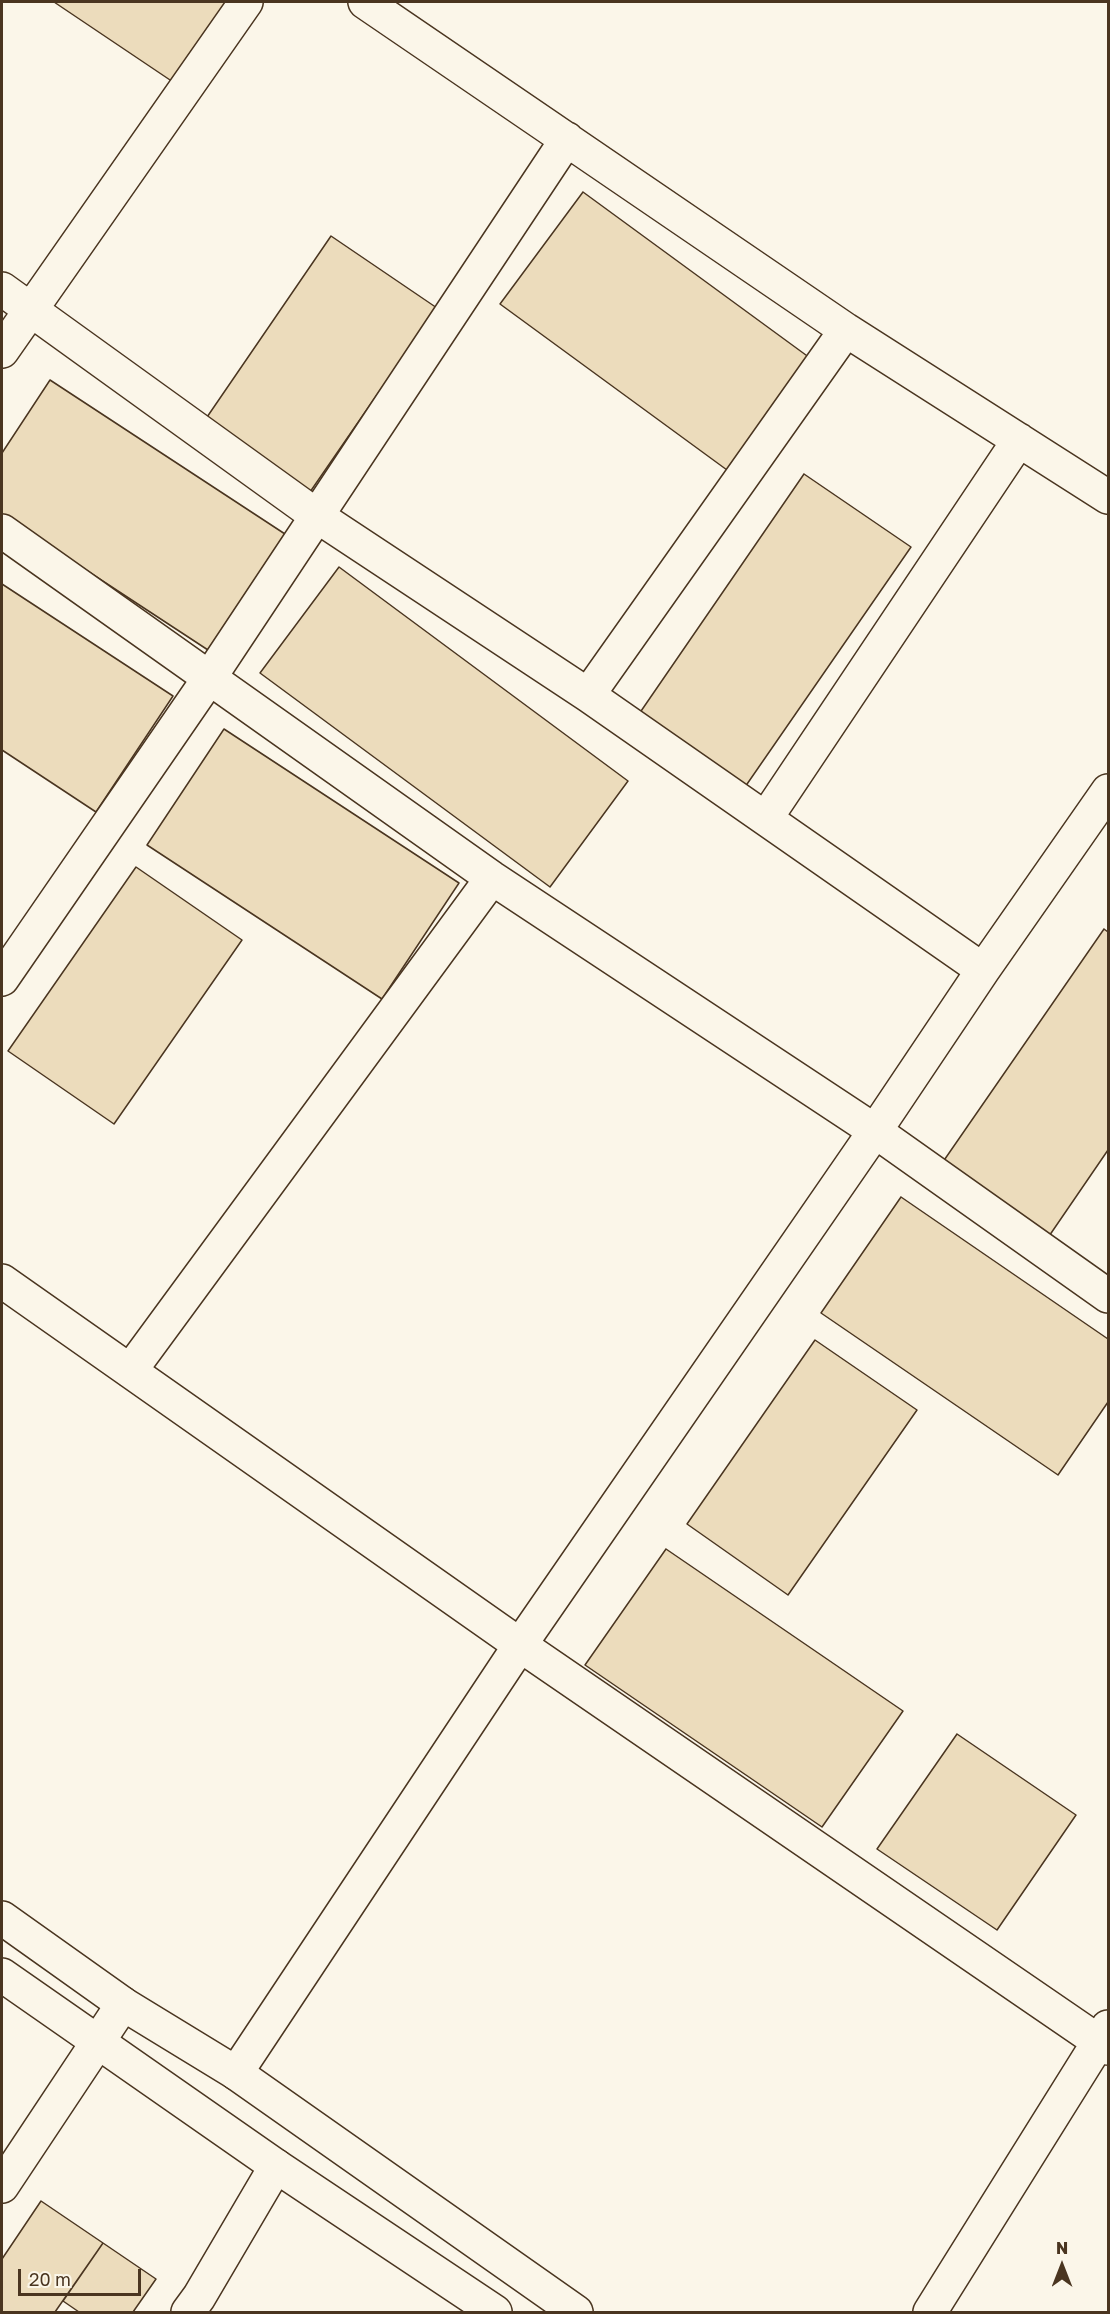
<!DOCTYPE html>
<style>
body{margin:0}
#map{position:relative;width:1110px;height:2314px;overflow:hidden;background:#fbf6e9;font-family:"Golos Text",sans-serif}
canvas{display:block}
.frame{position:absolute;inset:0;border:3px solid #4a3520;pointer-events:none}
.north{position:absolute;left:1032px;top:2236px;width:60px;height:60px;-webkit-text-stroke:4px #fbf6e9;paint-order:stroke;rotate:0deg;font-size:16px;font-weight:700;line-height:24px;text-align:center;color:#4a3520}
.north::after{content:'';display:block;margin:auto;width:21px;height:27px;background:#4a3520;clip-path:polygon(50% 0,100% 100%,50% 72%,0 100%)}
.scale{position:absolute;left:18px;top:2269px;width:123px;height:27px;box-sizing:border-box;border:3px solid #4a3520;border-top:0;padding-left:8px;font-size:18px;line-height:21px;white-space:nowrap;color:#4a3520;-webkit-text-stroke:4px #fbf6e9;paint-order:stroke}
</style>
<div id="map">
<canvas width="1110" height="2314"></canvas>
<div class="frame"></div>
<div class="north">N</div>
<div class="scale">20 m</div>
</div>
<script>
const g = document.querySelector('canvas').getContext('2d');
g.lineJoin = 'round';
function paint(path, color) {
  g.fillStyle = color;
  g.fill(path, 'evenodd');
}
function poly(rows) {
  const path = new Path2D();
  for (const r of rows) {
    path.moveTo(r[0], r[1]);
    for (let i = 2; i < r.length; i += 2) path.lineTo(r[i], r[i + 1]);
  }
  return path;
}
function stroke(path, color, width, dash) {
  g.strokeStyle = color;
  g.lineWidth = width;
  g.lineCap = dash ? 'butt' : 'round';
  g.setLineDash(dash || []);
  g.stroke(path);
}
const building = poly([
 [54,2,232,2,176,84,54,2],
 [583,192,810,358,727,470,500,304,583,192],
 [331,236,437,308,310,492,205,420,331,236],
 [50,380,285,534,208,650,2,515,2,453,50,380],
 [804,474,911,547,745,787,639,714,804,474],
 [339,567,628,781,550,887,260,673,339,567],
 [2,584,173,696,96,812,2,750,2,584],
 [224,729,459,883,382,999,147,845,224,729],
 [136,867,242,940,114,1124,8,1051,136,867],
 [1104,929,1108,932,1108,1150,1045,1242,938,1169,1104,929],
 [901,1197,1108,1339,1108,1402,1058,1475,821,1313,901,1197],
 [815,1340,917,1410,788,1595,687,1524,815,1340],
 [666,1549,903,1711,822,1827,585,1665,666,1549],
 [957,1734,1076,1815,997,1930,877,1849,957,1734],
 [41,2201,103,2243,55,2312,2,2312,2,2259,41,2201],
 [103,2243,156,2279,133,2312,79,2312,63,2301,103,2243]
]);
const street = poly([
 [365,2,846,330,1108,497],
 [2,289,317,516,588,695,983,970],
 [2,351,246,2],
 [2,531,492,878,875,1131,1108,1296],
 [588,695,846,330],
 [766,818,1019,440],
 [2,979,210,677,567,139],
 [2,1281,520,1645,1108,2048],
 [130,1371,492,878],
 [236,2073,520,1645,875,1131,983,970,1108,791],
 [2,2186,123,2004],
 [188,2312,199,2297,276,2166],
 [930,2312,1108,2027]
]);
const secondary = poly([
 [2,1918,123,2004,236,2073,576,2312],
 [2,1975,276,2166,495,2312]
]);
paint(building, '#ecdcbc');
stroke(building, '#4a3520', 1.5);
stroke(street, '#4a3520', 36);
stroke(secondary, '#4a3520', 36);
stroke(street, '#fbf6e9', 33);
stroke(secondary, '#fbf6e9', 33);
</script>
